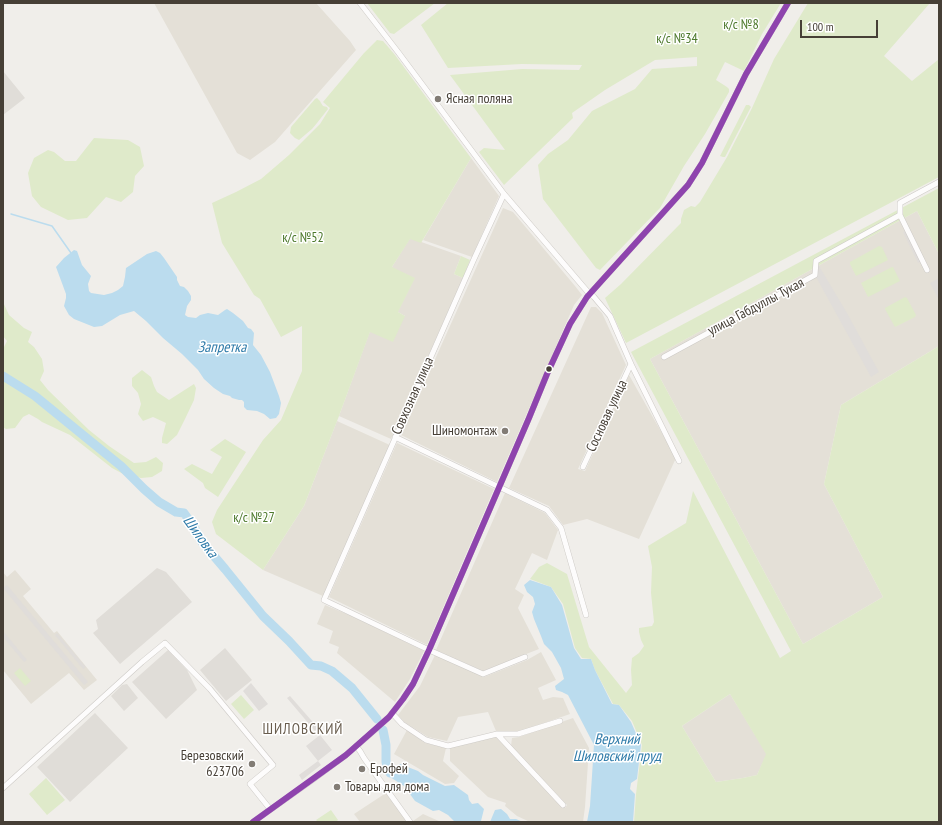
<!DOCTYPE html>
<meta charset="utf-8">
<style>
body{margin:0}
#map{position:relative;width:942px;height:825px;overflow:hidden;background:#f0eeea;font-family:"PT Sans Narrow",sans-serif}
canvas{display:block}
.frame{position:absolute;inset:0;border:4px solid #463f36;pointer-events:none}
.scale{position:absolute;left:800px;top:20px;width:78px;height:18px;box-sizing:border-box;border:2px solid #463f36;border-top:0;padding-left:5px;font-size:12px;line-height:14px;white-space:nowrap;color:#463f36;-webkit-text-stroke:3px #fff;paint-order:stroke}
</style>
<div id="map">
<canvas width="942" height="825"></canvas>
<div class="frame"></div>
<div class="scale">100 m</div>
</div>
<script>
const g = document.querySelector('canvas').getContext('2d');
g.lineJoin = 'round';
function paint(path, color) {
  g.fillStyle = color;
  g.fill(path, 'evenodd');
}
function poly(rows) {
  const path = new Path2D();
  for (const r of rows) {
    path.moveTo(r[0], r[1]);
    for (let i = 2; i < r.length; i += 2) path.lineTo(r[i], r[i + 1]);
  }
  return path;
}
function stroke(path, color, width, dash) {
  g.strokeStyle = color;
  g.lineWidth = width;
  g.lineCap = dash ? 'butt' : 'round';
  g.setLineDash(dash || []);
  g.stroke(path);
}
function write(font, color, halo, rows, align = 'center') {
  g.font = font + ' "PT Sans Narrow",sans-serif';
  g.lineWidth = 3;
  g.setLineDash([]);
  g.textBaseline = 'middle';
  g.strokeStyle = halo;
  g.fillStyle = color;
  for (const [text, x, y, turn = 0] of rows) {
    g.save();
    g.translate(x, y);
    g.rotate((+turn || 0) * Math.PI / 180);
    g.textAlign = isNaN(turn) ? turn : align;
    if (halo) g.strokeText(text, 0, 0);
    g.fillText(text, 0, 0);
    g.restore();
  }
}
const residential = poly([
 [154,3,316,3,350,41,356,50,275,142,250,160,237,153],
 [471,158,499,196,472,257,423,240],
 [503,208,513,212,575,286,582,295,574,305,497,482,401,435],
 [917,211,939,254,939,346,841,405,824,484,883,597,803,644,650,359],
 [410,238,461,256,454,274,463,278,391,439,339,416,370,331,405,316,398,312,392,267],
 [591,307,596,307,602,313,626,365,578,469,585,471,629,375,676,458,639,539,587,519,563,525,549,506,509,488],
 [337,421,392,446,323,596,263,570,304,506],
 [397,443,494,489,427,645,329,597],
 [505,493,545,513,558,530,547,560,532,553,515,589,524,595,518,608,539,649,483,671,436,650],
 [15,570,31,589,23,596,54,633,57,631,97,680,84,690,69,673,31,704,3,670,3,572,7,577],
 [325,605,354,617,424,651,410,679,395,702,337,653,339,647,329,643,333,631,317,624],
 [541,652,556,680,538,688,543,700,553,697,563,698,570,714,518,732,496,731,488,712,458,717,447,741,428,737,404,722,398,715,420,686,435,655,484,677,527,660],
 [730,694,767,754,757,775,743,778,716,782,682,726],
 [573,718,589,748,585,807,583,822,530,822,517,816,505,806,506,803,488,797,450,761,450,748,496,737,565,808,567,805,511,746,512,738,519,737],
 [407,730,425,743,446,748,443,761,459,776,454,783,445,784,394,754],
 [386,793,407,822,360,822,354,814],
 [423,814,441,822,413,822,413,821]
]);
const industrial = poly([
 [3,71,25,98,3,115],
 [157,568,166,572,192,602,120,664,93,633,98,629,96,620],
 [225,648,252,680,226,701,200,670],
 [168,650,187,670,197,690,166,719,132,682],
 [127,684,138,698,124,711,111,696,122,685],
 [95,713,128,748,70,802,37,767]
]);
const green = poly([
 [367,3,435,3,394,34,390,33],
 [448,3,781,3,762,34,744,71,725,62,716,80,727,87,729,89,729,92,705,134,684,166,660,208,600,270,596,268,543,199,538,165,548,154,568,140,592,111,635,89,652,69,697,66,697,57,655,60,605,90,572,113,573,118,504,185,479,152,484,148,505,150,450,75,522,69,579,70,582,65,522,64,448,68,421,25],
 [808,3,930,3,884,56,912,81,939,59,939,177,626,343,605,298,621,284,681,223,681,219,684,210,691,206,695,207,700,202,727,157,752,108,774,59],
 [377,40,383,41,395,55,471,158,421,243,410,239,392,267,415,278,398,312,405,316,393,342,370,332,339,416,304,506,263,570,216,534,212,522,217,510,263,440,281,420,302,371,302,326,281,337,260,299,254,295,222,243,212,203,236,192,261,179,289,155,320,124,330,108,323,102,364,53],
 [317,98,320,101,321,103,323,106,327,107,328,109,317,123,312,129,299,140,295,138,290,133,291,127,315,99],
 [746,105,749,105,751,107,725,157,723,157,720,156],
 [94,138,128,140,140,147,144,166,135,176,133,192,121,202,106,197,87,218,68,220,41,207,32,196,28,173,34,158,48,150,54,152,65,161,76,161],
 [939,188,939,254,917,211,650,359,803,644,883,597,824,484,841,405,939,346,939,822,634,822,636,794,642,745,632,721,619,705,613,704,595,670,591,659,582,658,575,648,563,604,551,587,530,579,539,567,547,563,567,574,589,647,626,693,632,685,631,670,632,658,639,653,644,646,641,640,639,632,639,628,652,626,654,622,651,593,652,567,648,546,686,523,693,491,780,658,791,651,631,352],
 [730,694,766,754,757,775,743,778,716,782,682,726],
 [879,246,882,247,888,260,856,276,850,264,850,262],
 [461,256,470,260,463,278,454,274],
 [892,267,893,267,900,281,868,297,861,283],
 [905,297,907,298,916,315,915,317,895,327,885,309,885,308],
 [3,302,9,315,24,328,32,332,28,342,34,347,42,359,44,371,40,380,48,390,89,430,109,446,134,463,146,462,156,457,163,463,162,471,152,477,141,478,125,475,112,468,70,435,42,422,38,419,29,414,23,417,15,428,6,429,3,427,3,349,7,341,3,336],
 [142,370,151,377,154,386,157,392,169,400,194,384,196,388,194,400,185,419,177,435,167,444,162,443,162,438,166,423,153,417,143,421,138,414,141,404,138,393,132,386,132,378],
 [225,439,246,452,218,497,205,488,203,483,184,469,192,464,212,474,222,457,210,450],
 [20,668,31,681,25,686,14,673],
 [241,695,254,710,244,719,231,704],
 [46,778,65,800,47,815,29,794],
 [331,810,338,820,336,822,318,822,316,820]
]);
const parking = poly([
 [908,230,923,261,918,263,903,232],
 [816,261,847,313,879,372,871,377,815,275],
 [939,278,939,300,930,283],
 [7,585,88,682,84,685,3,588],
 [3,631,27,660,24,662,3,637],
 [57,633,86,667,83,669,55,635],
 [251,683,268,704,259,711,243,691],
 [290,696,318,728,315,731,287,698],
 [320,735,332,750,318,761,321,765,302,780,299,775,318,761,306,746]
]);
const water = poly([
 [74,250,77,251,82,265,91,276,88,284,89,291,91,293,104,295,112,293,118,290,123,286,125,277,126,268,147,254,156,251,160,253,164,258,177,277,177,280,180,286,184,287,188,291,191,296,191,300,187,306,185,315,188,317,196,318,200,315,208,313,218,315,225,310,227,309,233,313,243,321,248,328,251,329,254,333,253,345,261,355,270,372,279,396,281,403,279,414,276,418,270,419,264,414,257,411,247,410,244,407,244,402,242,400,239,400,232,398,230,396,223,394,214,388,204,379,198,370,182,354,163,338,146,321,134,311,120,315,102,326,94,327,74,319,69,315,64,306,66,298,66,294,56,267,64,258],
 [530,580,551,587,562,605,574,648,581,659,591,659,595,670,612,704,619,705,631,722,641,745,637,779,631,783,630,789,635,794,633,822,587,822,590,806,594,745,568,695,562,692,556,690,555,686,564,679,561,668,552,652,544,644,541,636,534,619,532,612,535,604,533,597,527,592,524,585],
 [386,762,390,769,394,770,400,764,418,771,423,775,445,786,454,785,468,795,469,800,472,804,478,803,484,809,481,821,482,822,455,822,448,815,439,810,433,811,415,801,404,786,390,777,383,767],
 [501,809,507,814,510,819,516,819,523,822,490,822,495,810]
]);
const stream = poly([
 [11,214,52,226,71,253]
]);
const river = poly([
 [3,376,35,396,121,466,144,489,159,502,176,512,184,513,194,527,202,542,225,569,263,616,289,641,311,665,321,666,332,671,352,688,377,719],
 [383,730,386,745,386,762,388,770,390,773]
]);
const minor = poly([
 [360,3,398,52,504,194,587,291,594,297,610,316,631,364,679,461],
 [504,194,474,259,324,600,429,650,483,674,525,657],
 [927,270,900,215,900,203,939,182],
 [664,357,815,275,816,261,900,215],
 [395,437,547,510,561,528,586,615],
 [583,467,631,364],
 [392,713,402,724,426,740,448,746,497,734,563,805],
 [497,734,518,734,560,721],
 [356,746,360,751,364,758,410,822],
 [3,788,142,662,165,643,210,689,273,765,250,784,270,809],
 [253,822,315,778,346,755,368,736,389,717,403,699,413,684,429,650,529,418,547,374,570,324,587,297,688,185,702,163,746,74,788,3]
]);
const bus1 = poly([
 [253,822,346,755,389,717,403,699,413,684,429,650,529,418,547,374,570,324,587,297,688,185,702,163,746,74,788,3]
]);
const markers = [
 [438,99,4,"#827c75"],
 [549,369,3.5,"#463f36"],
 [505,431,4,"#827c75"],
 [252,764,4,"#827c75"],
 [362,769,4,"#827c75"],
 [337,787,4,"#827c75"]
];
const parkNames = [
 ["к/с №8",741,25],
 ["к/с №34",677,39],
 ["к/с №52",303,238],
 ["к/с №27",254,518]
];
const poiNames = [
 ["Ясная поляна",446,99],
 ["Шиномонтаж",497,431,"right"],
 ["Березовский",244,756,"right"],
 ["623706",244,772,"right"],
 ["Ерофей",370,769],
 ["Товары для дома",345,787]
];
const streetNames = [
 ["улица Габдуллы Тукая",756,307,-28],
 ["Совхозная улица",413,396,-66],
 ["Сосновая улица",607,416,-65]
];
const waterNames = [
 ["Запретка",222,348],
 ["Шиловка",200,537,54],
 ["Верхний",617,740],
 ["Шиловский пруд",617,757]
];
const neighbourhoodNames = [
 ["ШИЛОВСКИЙ",303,730]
];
paint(residential, '#e4e0d7');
paint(industrial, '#e0ddd8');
paint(green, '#dfeaca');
paint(parking, '#e0ddda');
paint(water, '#bbdcee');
stroke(stream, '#bbdcee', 1.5);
stroke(river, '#bbdcee', 9);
stroke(minor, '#cdcac6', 6);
stroke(minor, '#fdfcfc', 5);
stroke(bus1, '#8e44ad', 6);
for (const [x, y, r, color] of markers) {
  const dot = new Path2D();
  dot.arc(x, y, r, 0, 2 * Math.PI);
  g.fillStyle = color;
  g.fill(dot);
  stroke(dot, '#fff', 1.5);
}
write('14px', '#4b782a', '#fff', parkNames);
write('14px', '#463f36', '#fff', poiNames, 'left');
write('14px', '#463f36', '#fff', streetNames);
write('italic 15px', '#2f7ba9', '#fff', waterNames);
g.letterSpacing = '1px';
write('15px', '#695d4e', '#fff', neighbourhoodNames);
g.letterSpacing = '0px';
</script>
